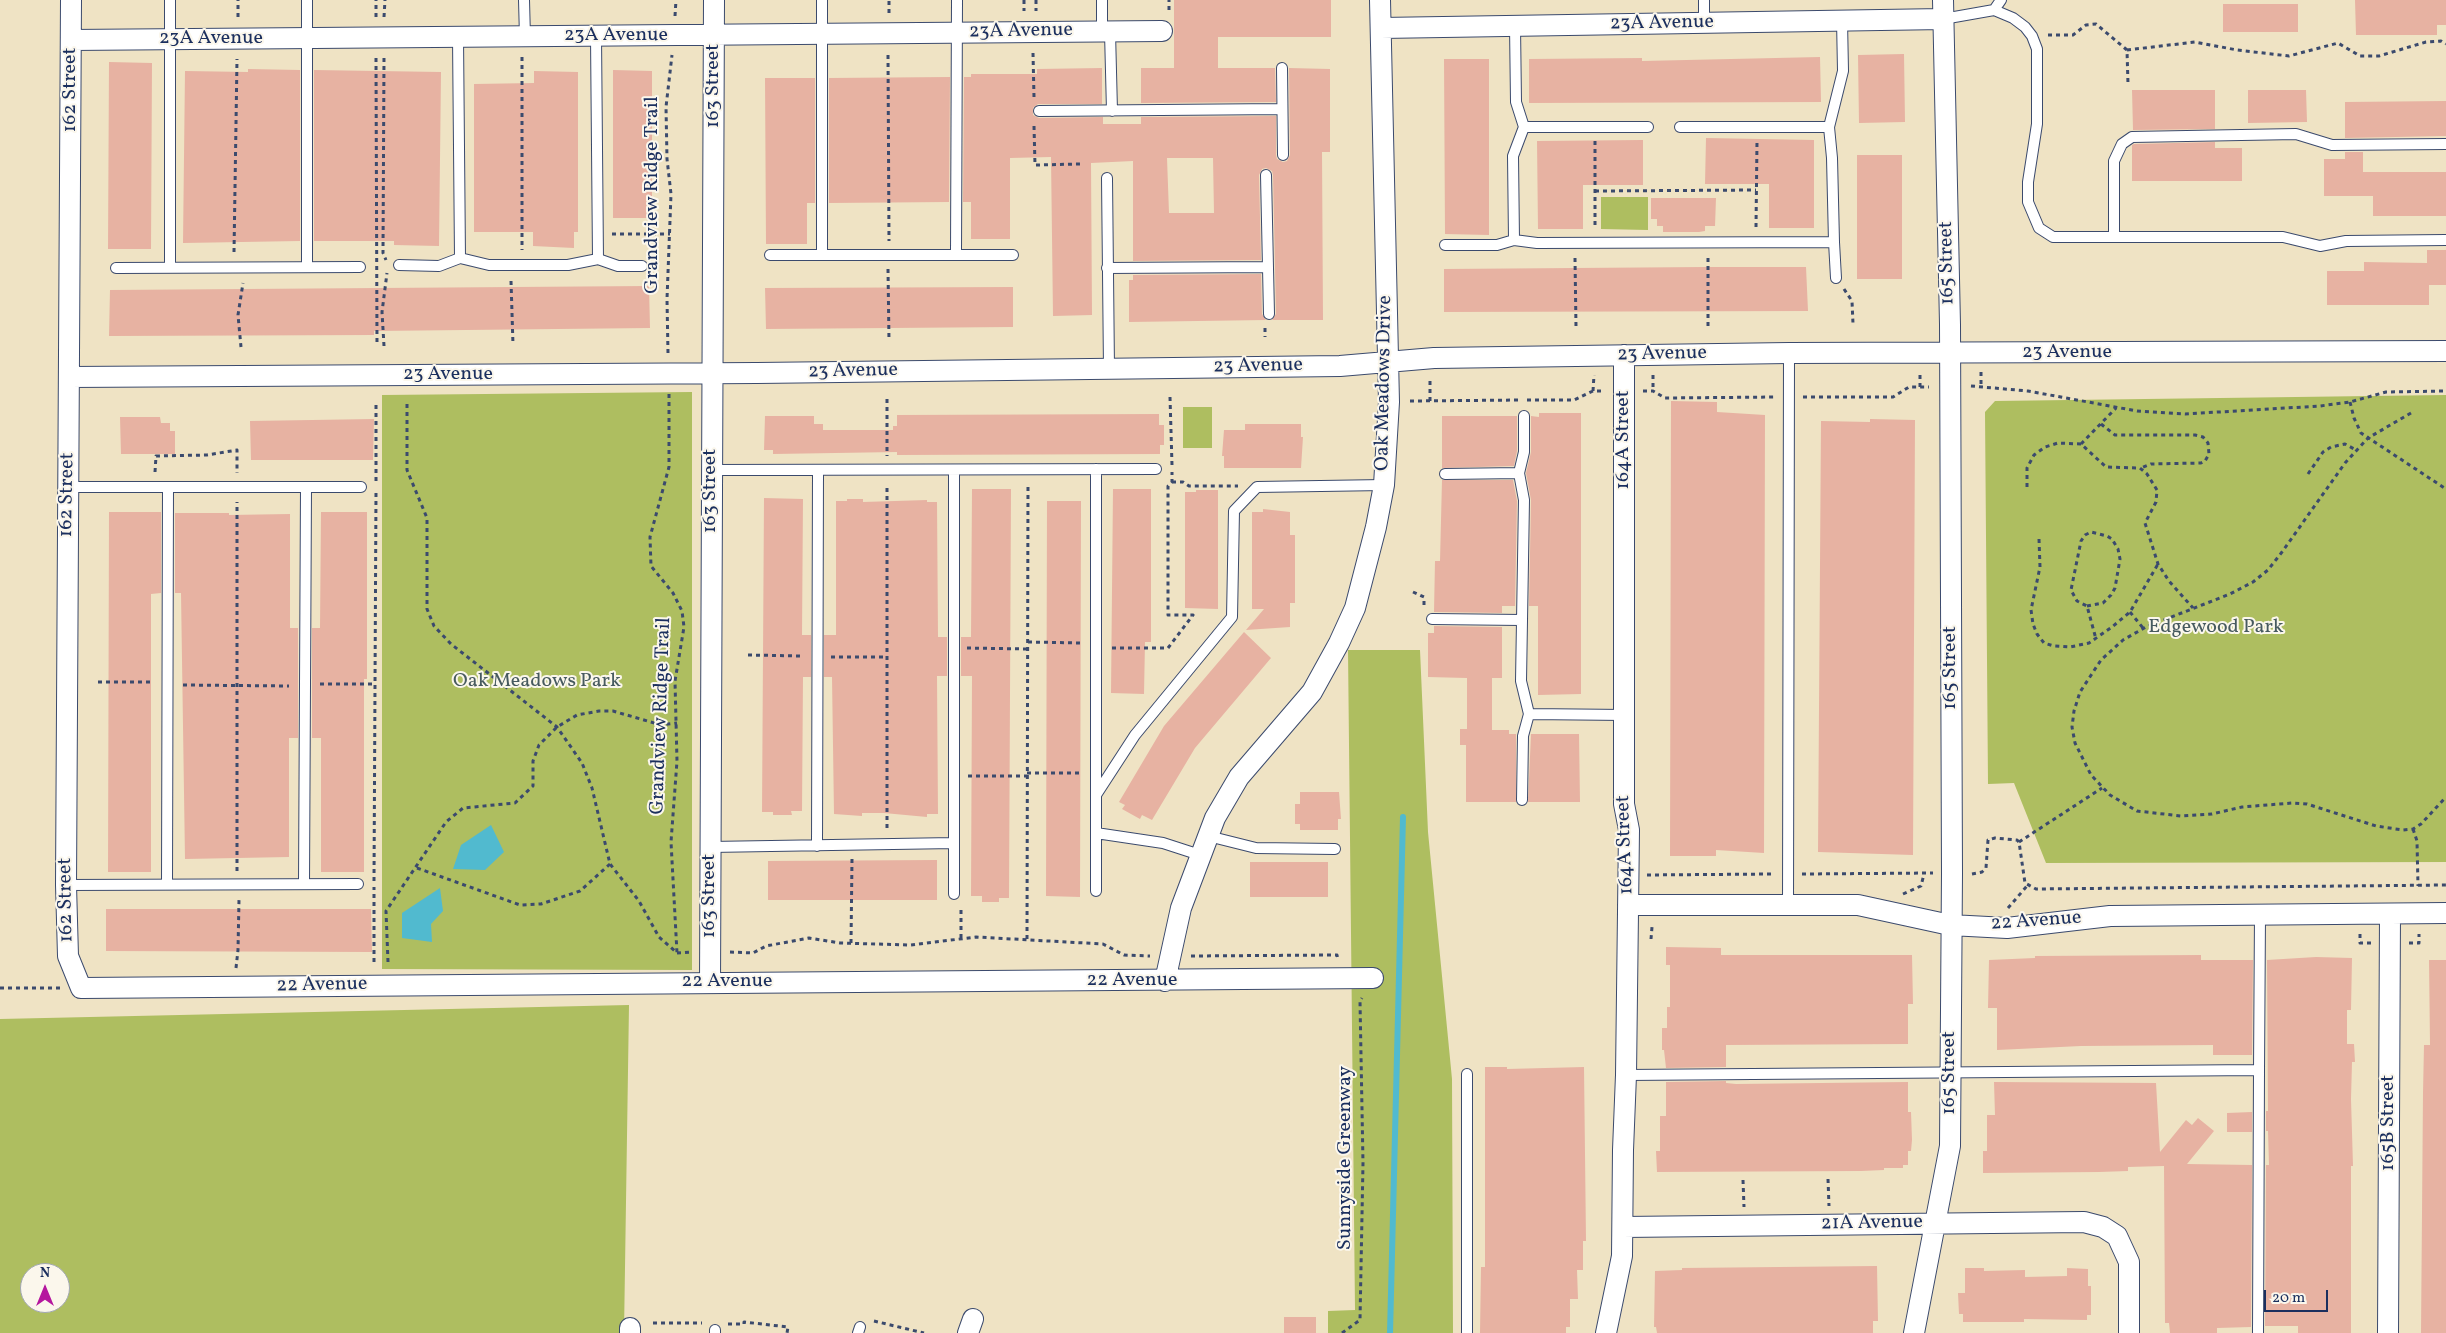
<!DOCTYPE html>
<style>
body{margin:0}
#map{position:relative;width:2446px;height:1333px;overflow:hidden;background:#efe3c4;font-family:Vollkorn,serif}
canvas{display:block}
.north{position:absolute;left:20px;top:1263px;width:50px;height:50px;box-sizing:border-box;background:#fbf7ec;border:1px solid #a1a7b3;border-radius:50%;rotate:0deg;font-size:14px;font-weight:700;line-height:20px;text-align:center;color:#1b2f5e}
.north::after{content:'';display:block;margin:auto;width:18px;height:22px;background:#b5179e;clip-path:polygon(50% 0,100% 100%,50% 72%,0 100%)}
.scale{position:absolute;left:2264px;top:1290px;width:64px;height:22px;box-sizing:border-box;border:2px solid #1b2f5e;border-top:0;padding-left:6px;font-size:15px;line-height:18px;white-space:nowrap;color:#1b2f5e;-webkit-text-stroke:4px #fbf7ec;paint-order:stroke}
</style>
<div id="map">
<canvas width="2446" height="1333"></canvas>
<div class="north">N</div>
<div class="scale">20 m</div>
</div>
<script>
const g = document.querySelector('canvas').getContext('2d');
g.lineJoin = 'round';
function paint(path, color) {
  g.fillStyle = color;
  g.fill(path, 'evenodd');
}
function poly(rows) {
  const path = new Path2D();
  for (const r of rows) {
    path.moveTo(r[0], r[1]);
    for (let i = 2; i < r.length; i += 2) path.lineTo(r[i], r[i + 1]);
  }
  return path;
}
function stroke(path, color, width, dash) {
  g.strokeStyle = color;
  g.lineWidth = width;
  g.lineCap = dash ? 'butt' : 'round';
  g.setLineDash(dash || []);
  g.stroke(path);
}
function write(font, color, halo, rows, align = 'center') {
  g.font = font + ' Vollkorn,serif';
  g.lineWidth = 4;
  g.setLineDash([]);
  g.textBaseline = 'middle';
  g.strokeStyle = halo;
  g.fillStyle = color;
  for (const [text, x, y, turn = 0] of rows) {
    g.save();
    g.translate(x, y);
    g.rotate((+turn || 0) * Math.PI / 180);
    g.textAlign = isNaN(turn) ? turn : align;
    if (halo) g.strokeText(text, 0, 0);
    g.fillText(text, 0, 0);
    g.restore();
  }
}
const green = poly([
 [1601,197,1648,197,1648,230,1601,229],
 [692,392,692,970,382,969,382,395],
 [2446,395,2446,862,2046,863,2014,783,1988,784,1985,412,1995,401],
 [1183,407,1212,407,1212,448,1183,448],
 [1348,650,1420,650,1428,832,1452,1079,1453,1333,1328,1333,1328,1311,1355,1310],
 [629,1005,624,1333,0,1333,0,1019],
 [30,1273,60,1273,60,1303,30,1303]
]);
const water = poly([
 [491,825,504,852,485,870,453,869,461,845],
 [440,888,443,911,431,924,432,942,402,938,402,913]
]);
const stream = poly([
 [1390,1333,1403,817]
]);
const building = poly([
 [1174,0,1331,0,1331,37,1218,37,1218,68,1275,68,1276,102,1141,103,1141,68,1174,68],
 [2355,0,2446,0,2446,25,2437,25,2437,35,2356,35],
 [2223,4,2298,4,2298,32,2223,32],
 [1904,54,1905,122,1859,123,1858,55],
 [1820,57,1821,102,1529,103,1529,59,1642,58,1642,61],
 [1444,59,1489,59,1489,235,1445,234],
 [109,62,152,63,151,249,108,249],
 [1102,68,1102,104,1038,104,1033,108,1033,115,1039,118,1103,117,1103,124,1141,124,1141,117,1276,116,1276,155,1277,159,1283,162,1287,161,1290,155,1289,68,1330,69,1330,152,1322,152,1323,320,1272,320,1276,314,1273,175,1272,171,1266,168,1262,169,1259,175,1261,260,1133,261,1133,161,1091,163,1092,315,1053,316,1051,157,1010,158,1010,239,971,239,971,202,963,202,964,77,971,77,971,74,1037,74,1037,69],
 [1167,158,1213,158,1214,213,1169,213],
 [248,69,300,70,300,241,183,243,185,71,248,72],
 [314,70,441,72,439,246,394,245,394,241,314,241],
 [613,70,652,71,652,218,613,218],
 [534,71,578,72,578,232,574,232,574,248,533,246,533,232,474,232,474,84,534,83],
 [950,77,949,202,829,203,829,78],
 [765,78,815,78,815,203,807,203,807,244,766,244],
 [2132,90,2215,90,2215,129,2133,130],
 [2248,90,2306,90,2307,122,2248,123],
 [2446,101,2446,136,2345,138,2345,102],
 [1706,138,1814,140,1814,228,1769,228,1769,184,1705,184],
 [1643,140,1643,185,1583,185,1583,229,1538,229,1537,141],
 [2215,142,2215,148,2242,148,2242,181,2132,181,2132,145,2134,144],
 [2345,152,2363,152,2363,172,2446,172,2446,216,2373,216,2373,196,2324,196,2324,159,2345,159],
 [1857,155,1902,155,1902,279,1857,279],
 [1651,198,1716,198,1715,226,1705,226,1705,231,1699,232,1663,232,1663,226,1657,226,1657,219,1651,219],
 [2427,250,2446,250,2446,285,2429,285,2429,305,2327,305,2327,271,2364,271,2364,262,2427,263],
 [1705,267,1806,267,1808,311,1444,312,1444,269],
 [1261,274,1262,314,1266,320,1129,322,1129,280,1133,280,1133,275],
 [649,286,650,328,374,331,374,335,109,336,110,290],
 [1013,287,1013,327,766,329,765,288],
 [1671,401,1717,402,1717,412,1765,415,1764,853,1716,850,1716,856,1670,856],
 [1539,413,1581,413,1581,694,1538,695,1538,606,1529,606,1531,500,1526,473,1531,452,1531,416,1539,417],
 [1159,414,1159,425,1164,425,1164,445,1160,445,1160,454,897,455,897,452,773,454,773,450,764,450,765,416,814,416,814,424,823,424,823,430,893,430,893,426,897,426,897,415],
 [1442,416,1517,416,1517,451,1514,466,1442,468],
 [120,417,160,417,161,423,170,423,170,431,175,431,175,454,121,454],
 [374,419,373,460,251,460,250,421],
 [1870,419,1915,420,1913,855,1818,852,1821,421,1870,422],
 [1245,424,1301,424,1301,437,1303,437,1301,468,1224,468,1224,456,1222,456,1224,430,1245,430],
 [1442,480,1513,480,1517,501,1515,606,1502,606,1502,613,1434,612,1435,561,1440,561],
 [972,489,1011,489,1009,898,999,898,999,902,982,902,982,896,971,896,972,676,961,676,961,637,971,637],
 [1113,489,1151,489,1151,642,1145,642,1144,694,1111,693],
 [1196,490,1218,490,1218,609,1185,608,1185,492,1196,492],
 [764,498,803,499,802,635,811,635,811,677,803,677,802,811,791,811,792,815,773,815,773,812,762,812],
 [847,499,863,499,863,502,927,500,927,502,937,502,938,637,947,637,947,676,937,676,938,814,927,814,927,817,884,813,862,813,862,816,834,814,832,677,824,677,824,635,836,635,836,501,847,501],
 [1047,501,1081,501,1080,897,1046,896],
 [1263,509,1290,512,1290,535,1295,535,1295,603,1290,603,1290,627,1246,630,1264,609,1252,609,1252,512,1263,512],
 [109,512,161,512,161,593,151,594,151,872,108,872],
 [321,512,367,512,367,679,364,679,364,872,321,872,321,738,312,738,312,628,320,628],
 [175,513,229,513,229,515,290,514,290,628,298,628,298,738,289,738,289,857,185,859,181,593,175,593],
 [1434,626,1502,627,1502,678,1492,678,1492,730,1509,730,1509,734,1516,734,1516,802,1466,802,1466,745,1460,745,1460,729,1467,729,1467,678,1428,677,1428,633,1434,633],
 [1244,632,1271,658,1195,748,1152,820,1142,815,1140,819,1122,809,1125,805,1119,802,1164,726],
 [1531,734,1579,734,1580,802,1528,802],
 [1300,792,1339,792,1341,819,1338,819,1338,830,1300,830,1300,824,1295,824,1295,804,1300,804],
 [937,860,937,900,768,900,768,861],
 [1250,862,1328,862,1328,897,1250,897],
 [106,909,371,909,372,952,106,951],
 [1666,947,1721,948,1721,955,1912,955,1913,1004,1908,1004,1908,1044,1726,1045,1726,1067,1666,1068,1664,1050,1662,1050,1662,1028,1667,1028,1667,1007,1670,1007,1670,965,1666,965],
 [2201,955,2201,960,2253,960,2252,1055,2213,1055,2213,1045,2081,1046,1997,1050,1997,1008,1988,1008,1989,960,2035,958,2035,956],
 [2316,957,2352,958,2351,1010,2347,1010,2347,1044,2354,1044,2355,1062,2352,1062,2351,1099,2353,1166,2351,1166,2351,1333,2298,1333,2298,1326,2265,1326,2266,1165,2269,1165,2268,1131,2266,1131,2266,1111,2268,1111,2267,960],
 [2429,960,2446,960,2446,1333,2421,1333,2423,1093,2424,1045,2430,1045],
 [1485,1067,1507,1067,1507,1069,1584,1067,1586,1241,1583,1241,1583,1270,1577,1270,1578,1299,1570,1299,1570,1327,1566,1327,1566,1333,1480,1333,1481,1267,1485,1267],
 [1726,1081,1726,1083,1736,1084,1908,1082,1908,1112,1911,1112,1912,1140,1911,1151,1908,1151,1908,1165,1903,1165,1903,1168,1884,1168,1884,1170,1861,1171,1657,1172,1656,1151,1660,1151,1660,1116,1666,1116,1666,1082],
 [1994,1082,2156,1083,2160,1152,2186,1120,2192,1125,2198,1118,2214,1131,2187,1164,2252,1165,2251,1327,2217,1328,2217,1333,2170,1333,2169,1323,2165,1323,2164,1166,2128,1167,2128,1171,2099,1172,1983,1173,1983,1151,1987,1151,1987,1115,1995,1115],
 [2252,1112,2252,1132,2227,1132,2227,1113],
 [1877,1266,1878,1321,1873,1321,1873,1333,1657,1333,1656,1327,1654,1327,1655,1271,1682,1270,1682,1268],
 [1965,1268,1984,1268,1984,1271,2025,1270,2025,1277,2067,1276,2067,1268,2088,1269,2088,1286,2091,1286,2091,1315,2087,1315,2087,1320,2024,1319,2024,1322,1963,1322,1963,1314,1959,1314,1958,1293,1965,1293],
 [1284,1317,1316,1317,1316,1333,1284,1333]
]);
const path = poly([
 [1024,0,1024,11],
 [1036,0,1036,11],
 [1169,10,1169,0],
 [889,13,889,0],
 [675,16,676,0],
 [238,17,238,0],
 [376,17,376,0],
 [384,17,385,0],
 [2048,35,2073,35,2086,25,2096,24,2127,50,2128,84],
 [2127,50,2195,42,2237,50,2289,56,2338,43,2360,56,2379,56,2426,42,2441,41,2446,44],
 [1033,53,1034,97],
 [888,55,889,241],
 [522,57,522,250],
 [376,58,377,346],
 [384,58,383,253,386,260],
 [1034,126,1035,165,1081,164],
 [1595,141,1595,229],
 [1595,191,1756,190],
 [1756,227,1757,141],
 [612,234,670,234],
 [234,252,237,59],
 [1575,258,1576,327],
 [888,269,889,341],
 [511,281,513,345],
 [1844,289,1852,301,1853,324],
 [1708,326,1708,256],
 [1265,328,1265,337],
 [384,346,382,312,387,273],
 [241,347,238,315,243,283],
 [668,353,667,299,671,194,667,159,666,107,672,55],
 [1981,372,1981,386],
 [1653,375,1653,391],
 [1971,386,2028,391,2137,411,2185,414,2320,406,2350,402,2386,392,2446,391],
 [1920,387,1920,371],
 [1593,391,1594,375],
 [1643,391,1653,391,1665,398,1775,397],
 [669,394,669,467,650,537,651,566,673,593,682,611,684,627,675,681,677,761,671,842,677,953],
 [1170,397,1172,465],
 [1803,397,1893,397,1909,387,1929,387],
 [887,399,887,456],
 [1527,400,1574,400,1593,391,1604,391],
 [1410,401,1521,400],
 [1430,401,1430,379],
 [2350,402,2354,418,2361,433,2446,489],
 [407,404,407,470,427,518,427,609,434,626,451,644,557,727,582,763,592,788,610,864,639,901,659,937,676,952],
 [2411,413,2368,438,2345,463,2282,552,2268,570,2253,582,2230,594,2146,627,2123,640,2101,660,2080,692,2074,711,2072,727,2075,743,2091,775,2110,795,2137,811,2181,816,2212,814,2242,807,2292,803,2307,804,2376,826,2403,830,2413,829,2421,824,2446,797],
 [2101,424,2115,435,2195,435,2203,437,2208,443,2209,454,2205,461,2201,463,2151,464,2141,468],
 [2081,444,2116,408],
 [155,472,156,456,207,455,237,450,237,473],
 [2308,474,2323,452,2331,447,2345,444,2356,450],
 [376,481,376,404],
 [1172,482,1183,482,1189,486,1238,486],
 [2027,487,2027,468,2034,455,2045,447,2058,443,2081,444,2106,467,2140,468,2147,474,2157,490,2156,502,2145,523,2158,564,2169,581,2193,608],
 [2039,539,2040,567,2031,610,2033,624,2037,634,2044,643,2054,646,2070,647,2089,643,2112,627,2130,612,2158,564],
 [1413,592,1424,597,1424,607],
 [2087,606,2103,603,2111,595,2115,588,2120,559,2118,549,2112,539,2107,536,2091,532,2085,535,2081,541,2071,590,2077,601,2087,606,2096,639],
 [2130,612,2143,628],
 [1028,642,1082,643],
 [967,648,1028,649],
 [1112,648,1168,648,1193,615,1168,615,1168,486,1172,482,1172,472],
 [748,655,802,656],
 [831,657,887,657],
 [98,682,152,682],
 [320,684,375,684],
 [183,685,289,686],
 [1027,773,1082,773],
 [968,776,1027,776],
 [887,828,887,485],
 [2413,829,2417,841,2418,886],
 [2019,842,2102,788],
 [417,868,520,905,541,904,580,891,610,864],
 [237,871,237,502],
 [1802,874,1933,873],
 [1972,874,1982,872,1986,868,1988,840,1995,838,2017,840,2019,842,2025,883,2036,889,2446,885],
 [1647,875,1773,874],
 [374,881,376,492],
 [1903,894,1921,886,1924,874],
 [2008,908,2027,886],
 [2360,934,2360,943,2371,943],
 [961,938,961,908],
 [1027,939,1028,483],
 [1651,939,1652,927],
 [851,943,852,859],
 [2409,943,2419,943,2419,934],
 [730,952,753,953,766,946,809,938,840,943,911,945,976,937,1103,944,1124,955,1150,956],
 [677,953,691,952],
 [1191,956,1337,955,1338,960],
 [374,962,374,887],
 [388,962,386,911,446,822,463,808,515,803,533,786,533,761,539,745,557,727,577,715,599,711,613,711,661,725,677,723],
 [236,968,238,950,239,900],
 [0,988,61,988],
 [1828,1179,1829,1206],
 [1743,1180,1744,1207],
 [874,1321,924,1333],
 [653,1323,702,1323],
 [728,1324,744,1324,744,1322,788,1327,787,1333],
 [1342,1333,1360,1320,1363,1163,1360,1001,1362,998]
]);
const lane = poly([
 [170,0,170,268],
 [307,0,307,266],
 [524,0,525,37],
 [822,0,822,255],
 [1704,0,1704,23],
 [1994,10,2013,18,2025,27,2032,36,2037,49,2037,124,2028,182,2028,202,2039,228,2053,237,2283,237,2320,246,2346,241,2446,240],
 [1943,19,1994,10,2001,0],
 [1515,26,1516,102,1524,127,1513,156,1514,240,1537,243,1834,242,1832,158,1829,127,1843,71,1842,20],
 [1102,32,1102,0],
 [1110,32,1112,111],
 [596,36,598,259],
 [458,37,460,258],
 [1282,68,1283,155],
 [1039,111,1282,109],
 [1524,127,1648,127],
 [1680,127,1829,127],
 [1266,175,1269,314],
 [1107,178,1109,369],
 [2114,237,2114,161,2122,144,2132,137,2296,134,2332,145,2446,144],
 [1834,242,1836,278],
 [1445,245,1497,245,1514,240],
 [770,255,1013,255],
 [956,255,957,0],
 [399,265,439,266,460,258,489,265,568,265,598,259,618,266,642,266],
 [116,268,360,267],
 [1107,268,1268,267],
 [711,470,1156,469],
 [1445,474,1519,473],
 [67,487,361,487],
 [1432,619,1522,620],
 [1529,714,1625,715],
 [1096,795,1135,735,1232,617,1234,511,1257,487,1384,485],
 [1522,800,1523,736,1529,714,1521,681,1524,500,1519,473,1524,452,1524,416],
 [1096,833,1163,843,1200,855],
 [1208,836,1256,848,1335,849],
 [817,846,818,470],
 [710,847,954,843],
 [167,883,168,488],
 [304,884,306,487],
 [66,885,358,884],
 [1096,891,1096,469],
 [954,894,954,470],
 [1788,905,1789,353],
 [2259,1070,2260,915],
 [1626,1075,2259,1070,2258,1333],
 [715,1330,715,1333],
 [858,1333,860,1327],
 [1467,1333,1467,1074]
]);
const street = poly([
 [71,0,66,885,68,956,81,988,1373,978],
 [1381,28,1943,19],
 [71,40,1162,31],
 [69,377,757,373,1340,366,1434,358,1789,353,2446,351],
 [1628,905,1858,905,1950,925,2007,928,2110,916,2446,913],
 [1165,981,1181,908,1215,818,1239,777,1312,692,1339,643,1355,608,1376,527,1384,485,1389,402,1380,0],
 [710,982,714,0],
 [1623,1227,2084,1222,2103,1227,2117,1236,2129,1262,2129,1333],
 [630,1328,630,1333],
 [968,1333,973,1319],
 [1606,1333,1622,1256,1623,1150,1626,1075,1629,830,1624,804,1624,355],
 [1914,1333,1950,1146,1952,873,1950,324,1943,0],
 [2388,1333,2390,914]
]);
const streetNames = [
 ["23A Avenue",1662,24,-1],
 ["23A Avenue",1021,32,-1],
 ["23A Avenue",616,36],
 ["23A Avenue",211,39],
 ["163 Street",714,86,-90],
 ["162 Street",71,90,-90],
 ["Grandview Ridge Trail",653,195,-90],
 ["165 Street",1948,263,-91],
 ["23 Avenue",2067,353],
 ["23 Avenue",1662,355,-1],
 ["23 Avenue",1258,367,-1],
 ["23 Avenue",853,372,-1],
 ["23 Avenue",448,375],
 ["Oak Meadows Drive",1385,383,-89],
 ["164A Street",1624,440,-90],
 ["163 Street",711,491,-90],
 ["162 Street",68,495,-89],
 ["165 Street",1951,668,-90],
 ["Grandview Ridge Trail",662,716,-88],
 ["164A Street",1626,845,-92],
 ["163 Street",710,896,-90],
 ["162 Street",67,900,-91],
 ["22 Avenue",2036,922,-4],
 ["22 Avenue",1132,981],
 ["22 Avenue",727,982],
 ["22 Avenue",322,986,-1],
 ["165 Street",1950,1073,-90],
 ["165B Street",2389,1123,-90],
 ["Sunnyside Greenway",1346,1158,-90],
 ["21A Avenue",1872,1224,-1]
];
const parkNames = [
 ["Edgewood Park",2216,628],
 ["Oak Meadows Park",537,682]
];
paint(green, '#aebe60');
paint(water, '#51bacf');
stroke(stream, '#51bacf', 6);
paint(building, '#e7b2a2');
stroke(lane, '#3b4a6d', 12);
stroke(street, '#3b4a6d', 22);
stroke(path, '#3b4a6d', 3, [4, 4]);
stroke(lane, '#fff', 10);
stroke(street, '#fff', 20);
write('20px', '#1b2f5e', '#fbf7ec', streetNames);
write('20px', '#475a5f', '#fbf7ec', parkNames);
</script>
